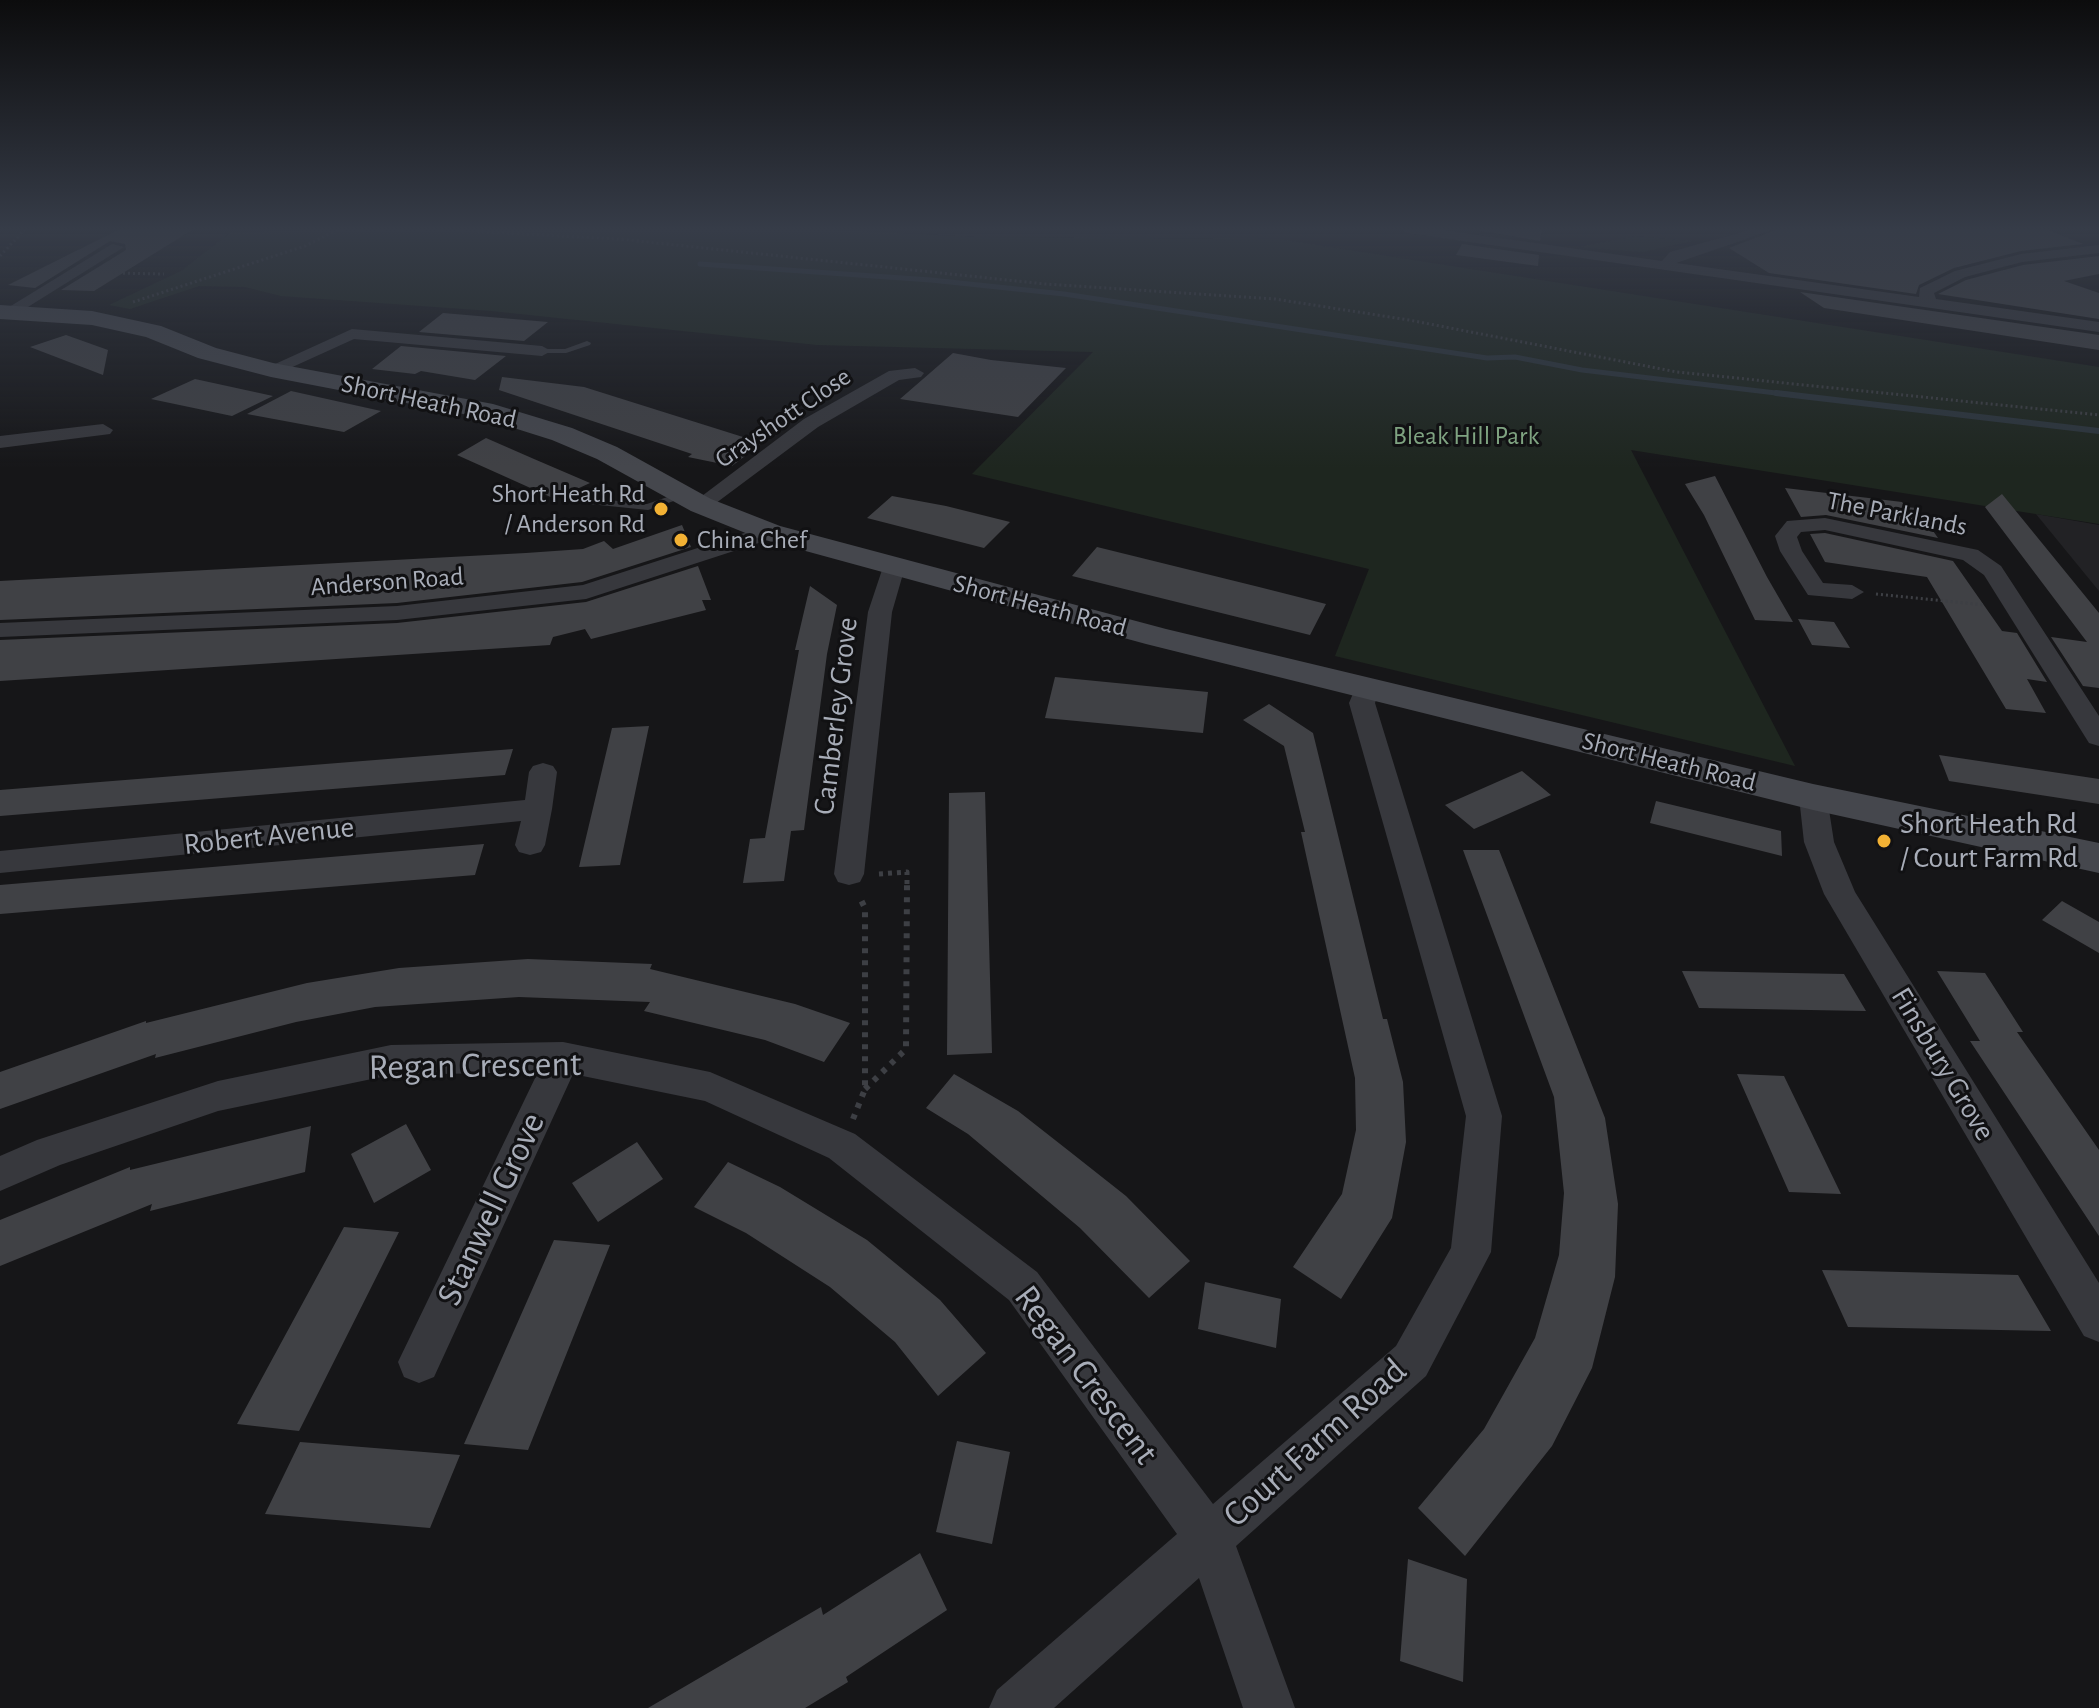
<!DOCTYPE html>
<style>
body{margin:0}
canvas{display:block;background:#161618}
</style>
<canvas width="2099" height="1708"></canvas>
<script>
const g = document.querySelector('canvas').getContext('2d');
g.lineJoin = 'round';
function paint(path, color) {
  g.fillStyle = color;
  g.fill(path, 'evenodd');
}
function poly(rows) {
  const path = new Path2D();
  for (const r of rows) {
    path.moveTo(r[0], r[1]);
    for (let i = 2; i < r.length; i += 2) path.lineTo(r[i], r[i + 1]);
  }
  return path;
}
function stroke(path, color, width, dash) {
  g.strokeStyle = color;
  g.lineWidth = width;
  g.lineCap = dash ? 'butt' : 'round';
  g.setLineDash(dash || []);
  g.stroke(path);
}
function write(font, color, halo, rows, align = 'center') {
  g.font = font + ' "Alegreya Sans",sans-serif';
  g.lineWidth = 6;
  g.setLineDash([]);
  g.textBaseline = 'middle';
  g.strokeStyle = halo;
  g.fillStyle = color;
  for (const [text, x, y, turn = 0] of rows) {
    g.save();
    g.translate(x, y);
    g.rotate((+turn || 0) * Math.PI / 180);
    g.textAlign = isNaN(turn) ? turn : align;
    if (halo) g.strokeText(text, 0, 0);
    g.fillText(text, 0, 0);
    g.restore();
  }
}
const built = poly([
 [2036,514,2099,525,2099,591]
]);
const green = poly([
 [331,229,811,229,980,237,1278,239,2099,367,2099,524,1631,450,1795,766,1335,656,1369,569,972,474,1093,352,817,345,491,311,281,296,245,287,199,286,130,309,109,305,181,271,230,233],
 [1636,236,1692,241,1643,252,1579,247]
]);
const streamFar1 = poly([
 [700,264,931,280,1064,294,1487,358,1515,357,1582,370,1793,395]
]);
const stream = poly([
 [1776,393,2099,431]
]);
const building = poly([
 [1470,229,1542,229,1540,241],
 [1778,229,2046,229,2083,244,2021,251,1954,268,1919,285,1916,294,1769,273,1729,248],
 [118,230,192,230,94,291,61,290,126,250,125,244,110,241,35,288,8,285],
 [1462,244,1539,255,1538,266,1456,255],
 [2099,256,2099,274,2064,281,2099,293,2099,319,1938,294,1966,280,2023,265],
 [1800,292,2099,335,2099,350,1824,308],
 [443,313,548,322,524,341,419,332],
 [66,335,108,350,103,375,30,347],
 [401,346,506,356,475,380,421,371,415,374,372,369],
 [953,353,991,360,1066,368,1018,417,900,399],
 [502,377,584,387,762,443,732,466,688,457,692,454,499,390],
 [195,379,273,396,232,416,151,399],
 [291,391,381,411,344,432,247,414],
 [486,438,534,459,590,483,555,499,457,455],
 [1715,476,1767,577,1793,622,1755,620,1704,515,1685,484],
 [1785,488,1902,502,1906,507,1917,508,1938,538,1826,515,1801,517],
 [2002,494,2099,613,2099,688,2083,686,2051,637,2087,642,1985,507],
 [892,496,946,506,1010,522,984,548,867,518],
 [682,525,691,547,582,582,397,603,0,620,0,581,526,553,583,549,604,541,613,549],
 [1825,533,1953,561,2002,631,2017,633,2047,682,2027,679,2046,713,2006,709,1927,577,1825,562,1810,534],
 [1097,547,1259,587,1326,604,1310,635,1072,576],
 [698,566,711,600,702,600,706,610,591,639,585,629,553,637,550,645,0,681,0,640,397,623,586,602],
 [810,586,837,605,827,654,804,830,791,831,784,881,743,883,750,839,765,838,799,650,795,650],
 [1798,619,1834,622,1850,648,1812,645],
 [1055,677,1208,692,1203,733,1045,718],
 [1269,704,1313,733,1383,1019,1387,1019,1403,1082,1406,1142,1392,1218,1341,1299,1293,1267,1342,1194,1356,1130,1355,1078,1301,832,1305,832,1284,746,1243,720],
 [649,726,620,865,579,867,612,728],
 [513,749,505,775,0,816,0,790],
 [1939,755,2099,779,2099,804,1949,781],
 [1522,771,1551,795,1474,829,1445,805],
 [985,792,992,1053,947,1055,949,793],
 [1656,801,1781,831,1782,856,1650,823],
 [484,844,475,875,0,914,0,885],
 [1463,850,1499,850,1605,1118,1618,1204,1615,1277,1592,1368,1552,1446,1465,1556,1418,1508,1484,1429,1535,1338,1559,1255,1564,1193,1554,1097],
 [2062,901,2099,922,2099,953,2042,920],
 [528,959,652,964,650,969,795,1004,850,1023,824,1062,765,1040,644,1011,650,1002,519,997,375,1007,296,1022,155,1058,156,1054,0,1109,0,1072,146,1021,146,1023,307,983,399,968],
 [1682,971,1844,974,1866,1011,1699,1008],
 [1937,971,1985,973,2023,1032,2017,1032,2099,1150,2099,1236,1970,1041,1980,1041],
 [954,1074,1018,1111,1069,1151,1126,1196,1190,1261,1149,1298,1080,1228,968,1134,926,1108],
 [1737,1074,1784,1076,1841,1194,1789,1192],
 [406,1124,431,1170,374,1203,351,1154],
 [311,1126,305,1172,150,1211,152,1204,0,1266,0,1220,130,1167,130,1170],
 [637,1142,663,1179,598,1222,572,1183],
 [728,1162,780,1187,867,1240,940,1300,986,1353,938,1396,895,1342,830,1287,746,1233,694,1207],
 [344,1227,399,1232,299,1431,237,1424],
 [554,1240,610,1245,528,1450,464,1444],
 [1822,1270,2018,1275,2051,1331,1848,1327],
 [1205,1282,1281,1299,1276,1348,1198,1329],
 [957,1441,1010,1452,992,1544,936,1532],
 [300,1442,424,1452,460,1455,430,1528,265,1514],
 [920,1553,947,1610,846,1677,848,1682,805,1708,648,1708,821,1607,823,1615],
 [1408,1559,1467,1579,1463,1682,1400,1661]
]);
const pathFar2 = poly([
 [337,230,446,230,619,239,1045,284,1275,299,1409,320,1677,372,2099,415],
 [0,256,25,229],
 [113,273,164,274],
 [133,302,305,246,337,230],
 [1876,594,1985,605]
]);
const pathFar1 = poly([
 [879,874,907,872,907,886]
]);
const path = poly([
 [865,1089,906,1049,907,884],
 [853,1119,865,1089,865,908,859,896]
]);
const lane = poly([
 [587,341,591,343,590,345,566,353,542,353,538,351,542,349,565,349,587,341],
 [682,492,685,493,685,497,648,510,570,502,565,499,570,496,647,504,682,492]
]);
const street = poly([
 [1400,229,1436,229,1662,261,1670,252,1753,229,1775,229,1676,263,1919,297,1920,288,1955,271,2021,254,2099,245,2099,253,2022,262,1965,277,1934,293,1936,299,2099,322,2099,332,1407,233,1400,229],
 [112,244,124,247,15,315,1,312,112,244],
 [352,329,542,346,551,351,542,356,354,339,277,374,271,375,262,370,352,329],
 [915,368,924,373,921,377,899,380,818,427,708,509,694,509,690,505,804,419,889,371,915,368],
 [103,424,113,430,110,434,0,448,0,436,103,424],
 [1825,518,1978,550,2001,566,2099,716,2099,746,2089,743,1984,575,1963,560,1825,530,1801,532,1797,537,1802,551,1823,583,1852,585,1864,592,1852,599,1808,595,1780,551,1775,536,1787,521,1825,518],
 [769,525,780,532,777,537,586,599,397,620,0,637,0,623,397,606,583,585,769,525],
 [894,560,905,567,892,612,864,874,860,882,849,885,838,882,834,874,868,612,883,567,894,560],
 [1367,680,1380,688,1375,703,1502,1116,1491,1252,1426,1376,1236,1546,1295,1708,1243,1708,1199,1578,1054,1708,989,1708,997,1690,1177,1534,1009,1300,829,1158,705,1101,573,1074,434,1377,419,1383,404,1377,398,1362,538,1072,391,1075,218,1111,60,1165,0,1191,0,1156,37,1140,218,1081,391,1045,563,1042,710,1072,855,1134,1037,1272,1213,1504,1396,1346,1451,1248,1466,1116,1349,703,1358,682,1367,680],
 [543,763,553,766,557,772,552,809,545,845,541,852,530,855,519,852,515,845,521,821,0,873,0,851,525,800,529,772,533,766,543,763],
 [1813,787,1823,790,1827,797,1834,842,1855,892,2099,1283,2099,1342,2084,1336,1824,894,1804,842,1799,797,1803,790,1813,787]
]);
const secondary = poly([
 [0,305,92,311,161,326,216,348,273,363,493,404,572,428,617,447,711,499,780,526,1166,629,1813,784,2099,843,2099,873,1813,810,1146,644,758,538,691,511,597,459,552,440,479,417,271,377,198,358,146,337,92,325,0,319,0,305]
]);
const markers = [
 [661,509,8,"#f2b134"],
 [681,540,8,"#f2b134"],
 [1884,841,8,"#f2b134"]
];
const farStreetnames = [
 ["Short Heath Road",429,402,12],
 ["Grayshott Close",783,418,-34],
 ["The Parklands",1897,514,11],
 ["Anderson Road",387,582,-4],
 ["Short Heath Road",1040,606,15],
 ["Short Heath Road",1669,762,14]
];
const farParknames = [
 ["Bleak Hill Park",1466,436]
];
const farPoinames = [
 ["Short Heath Rd",645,494],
 ["/ Anderson Rd",645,524],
 ["China Chef",697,540,"left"]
];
const streetNames = [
 ["Camberley Grove",836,716,-83],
 ["Robert Avenue",269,836,-6],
 ["Finsbury Grove",1943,1064,59]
];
const poiNames = [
 ["Short Heath Rd",1900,824],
 ["/ Court Farm Rd",1900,858]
];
const nearStreetnames = [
 ["Regan Crescent",475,1066,-1],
 ["Stanwell Grove",491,1209,-65],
 ["Regan Crescent",1086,1375,53],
 ["Court Farm Road",1315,1443,-42]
];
paint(built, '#222225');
paint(green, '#1e261f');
stroke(streamFar1, '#2c353c', 5);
stroke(stream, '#2c353c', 6);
paint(building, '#404145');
stroke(pathFar2, '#3d3f44', 3, [2, 3]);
stroke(pathFar1, '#3d3f44', 5, [4, 5]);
stroke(path, '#3d3f44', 6, [5, 7]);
paint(lane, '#37383d');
paint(street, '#37383d');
paint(secondary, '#45474d');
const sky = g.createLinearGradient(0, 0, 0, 468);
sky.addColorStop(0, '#0c0c0d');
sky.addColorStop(0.49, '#363c48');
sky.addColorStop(1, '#363c4800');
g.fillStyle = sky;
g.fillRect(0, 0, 2099, 468);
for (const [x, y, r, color] of markers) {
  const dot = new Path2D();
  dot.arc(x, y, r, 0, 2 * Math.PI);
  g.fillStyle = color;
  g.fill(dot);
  stroke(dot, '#111113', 3);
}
write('26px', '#a8adb8', '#111113', farStreetnames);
write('26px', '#7fa381', '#111113', farParknames);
write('26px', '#a8adb8', '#111113', farPoinames, 'right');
write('30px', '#a8adb8', '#111113', streetNames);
write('30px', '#a8adb8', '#111113', poiNames, 'left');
write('36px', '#a8adb8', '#111113', nearStreetnames);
</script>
